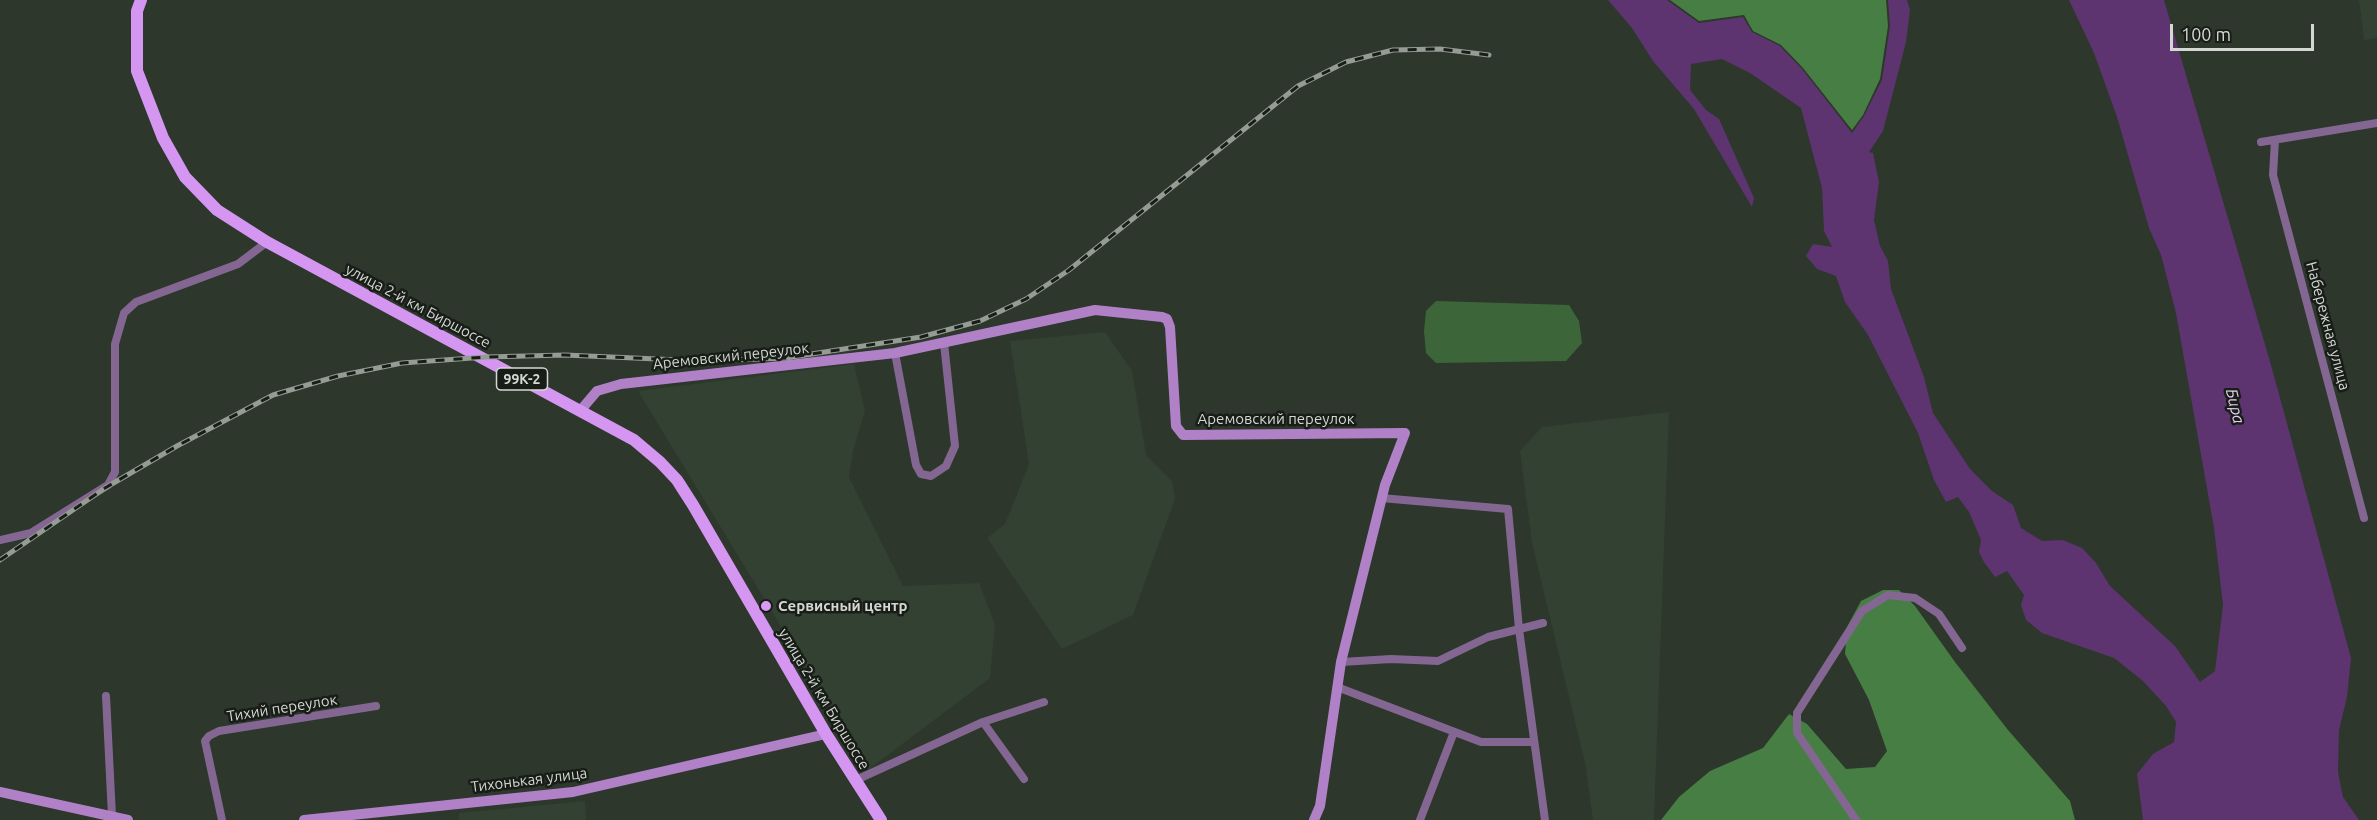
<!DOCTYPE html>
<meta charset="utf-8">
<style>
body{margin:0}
#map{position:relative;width:2377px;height:820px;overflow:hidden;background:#2d372c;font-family:Ubuntu,sans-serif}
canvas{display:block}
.scale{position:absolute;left:2170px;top:24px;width:144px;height:27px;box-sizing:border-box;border:3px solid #d3d9d2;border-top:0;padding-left:8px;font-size:18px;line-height:21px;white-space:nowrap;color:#d3d9d2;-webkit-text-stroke:4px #181d18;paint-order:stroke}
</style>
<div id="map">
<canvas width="2377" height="820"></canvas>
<div class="scale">100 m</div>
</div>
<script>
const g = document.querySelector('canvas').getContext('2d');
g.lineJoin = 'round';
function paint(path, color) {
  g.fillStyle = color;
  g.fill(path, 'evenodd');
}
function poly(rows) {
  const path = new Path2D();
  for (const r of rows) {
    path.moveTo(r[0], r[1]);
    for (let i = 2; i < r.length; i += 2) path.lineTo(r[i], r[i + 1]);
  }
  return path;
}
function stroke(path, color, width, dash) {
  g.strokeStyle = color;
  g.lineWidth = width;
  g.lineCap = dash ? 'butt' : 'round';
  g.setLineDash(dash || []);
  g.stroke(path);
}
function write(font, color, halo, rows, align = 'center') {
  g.font = font + ' Ubuntu,sans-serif';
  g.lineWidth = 5;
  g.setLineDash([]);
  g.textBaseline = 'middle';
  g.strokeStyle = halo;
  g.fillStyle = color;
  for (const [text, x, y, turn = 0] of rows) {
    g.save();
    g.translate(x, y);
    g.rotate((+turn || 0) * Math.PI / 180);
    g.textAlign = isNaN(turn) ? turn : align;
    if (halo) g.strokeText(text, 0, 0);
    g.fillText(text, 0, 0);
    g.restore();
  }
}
const built = poly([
 [2359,0,2377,0,2377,38,2364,40],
 [1105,332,1132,371,1146,455,1172,481,1175,499,1133,615,1062,649,987,538,1005,524,1029,464,1010,341],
 [854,364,865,411,853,451,849,477,903,586,979,583,995,624,990,678,868,770,638,391],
 [1669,412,1654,820,1593,820,1585,763,1532,543,1520,451,1542,427],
 [585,801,586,820,459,820,459,813]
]);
const green = poly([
 [1436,301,1569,305,1579,321,1582,343,1566,361,1436,363,1426,353,1424,331,1426,311]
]);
const forest = poly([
 [1670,0,1886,0,1888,26,1880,79,1863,115,1852,130,1803,68,1781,45,1753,31,1744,15,1699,21],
 [1883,590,1899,590,1915,606,1955,662,2008,730,2070,801,2075,820,1661,820,1679,797,1710,771,1763,748,1789,714,1807,724,1846,769,1875,767,1887,751,1869,700,1845,654,1847,627,1861,601]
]);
const water = poly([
 [1608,0,1667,0,1699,23,1743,17,1752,32,1780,46,1802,69,1852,133,1864,116,1882,80,1890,26,1888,0,1907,0,1910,10,1906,42,1883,131,1869,152,1873,153,1879,182,1874,220,1880,246,1888,261,1891,289,1924,377,1933,413,1970,469,1992,491,2013,505,2021,528,2042,541,2063,540,2082,548,2096,563,2110,586,2175,646,2200,682,2215,671,2223,605,2214,528,2176,313,2161,255,2149,228,2117,117,2094,53,2069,0,2164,0,2271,365,2351,658,2347,697,2339,730,2338,772,2343,797,2359,820,2143,820,2137,774,2153,754,2174,742,2176,722,2166,706,2143,681,2114,658,2042,633,2026,620,2021,605,2024,595,2007,571,1995,577,1984,562,1979,552,1981,540,1969,512,1958,497,1946,502,1934,480,1918,433,1868,335,1845,302,1836,276,1817,269,1806,256,1813,244,1832,247,1824,231,1822,188,1801,108,1750,73,1722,59,1691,64,1690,90,1706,110,1719,119,1754,198,1752,207,1694,109,1653,61,1632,28]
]);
const street = poly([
 [2275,140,2273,175,2364,518],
 [2261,142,2377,123],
 [895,353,916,465,921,474,931,476,946,466,955,446,944,343],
 [1381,498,1508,509,1519,629,1545,820],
 [0,540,31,533,108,485,115,472,115,344,124,313,136,302,238,264,267,242],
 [1341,662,1391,659,1438,661,1488,637,1543,623],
 [1337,687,1481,742,1533,742],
 [106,696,112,816],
 [983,722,1044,702],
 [856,780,983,722,1024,779],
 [222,820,205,741,209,736,219,731,376,706],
 [1420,820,1454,732],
 [1856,820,1797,733,1797,713,1862,611,1888,595,1915,598,1939,614,1962,648]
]);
const secondary = poly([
 [580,411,597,391,621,384,895,353,1095,310,1162,317,1167,319,1170,327,1176,426,1183,435,1405,433,1385,485,1341,662,1320,806,1314,820],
 [0,792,128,820],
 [304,820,573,792,826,734]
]);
const primary = poly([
 [141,0,137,11,137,71,163,138,185,177,217,210,267,242,634,440,660,462,677,480,693,505,826,734,881,820]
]);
const rail = poly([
 [0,560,105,488,177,446,273,395,338,376,402,363,486,357,565,355,703,361,786,358,921,337,980,321,1026,299,1069,270,1298,86,1346,62,1393,50,1440,49,1489,55]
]);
const markers = [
 [766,606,6,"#d99af7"]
];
const shields = [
 [522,379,51]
];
const shieldNames = [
 ["99К-2",522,379]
];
const streetNames = [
 ["улица 2-й км Биршоссе",418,306,28],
 ["Набережная улица",2328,326,75],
 ["Аремовский переулок",731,356,-6],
 ["Аремовский переулок",1276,419],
 ["улица 2-й км Биршоссе",824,699,59],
 ["Тихий переулок",282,708,-9],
 ["Тихонькая улица",529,780,-7]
];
const poiNames = [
 ["Сервисный центр",778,606]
];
const waterNames = [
 ["Бира",2235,406,77]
];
paint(built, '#324131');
paint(green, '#3c6639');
paint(forest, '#477e43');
paint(water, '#5d3470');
stroke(street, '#846692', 8);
stroke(secondary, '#b181c8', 10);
stroke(primary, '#d496f1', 12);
stroke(rail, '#949c93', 5);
stroke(rail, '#181d18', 3, [9]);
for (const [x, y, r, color] of markers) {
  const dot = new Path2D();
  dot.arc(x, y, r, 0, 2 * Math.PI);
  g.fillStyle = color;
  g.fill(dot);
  stroke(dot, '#181d18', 2);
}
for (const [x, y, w] of shields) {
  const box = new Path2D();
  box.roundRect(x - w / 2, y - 11, w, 22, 4.5);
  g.fillStyle = '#181d18';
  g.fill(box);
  stroke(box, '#d3d9d2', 1.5);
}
write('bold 14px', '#d3d9d2', null, shieldNames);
write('15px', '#d3d9d2', '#181d18', streetNames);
write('bold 15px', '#d3d9d2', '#181d18', poiNames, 'left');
write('italic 16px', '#e7cff3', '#181d18', waterNames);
</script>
